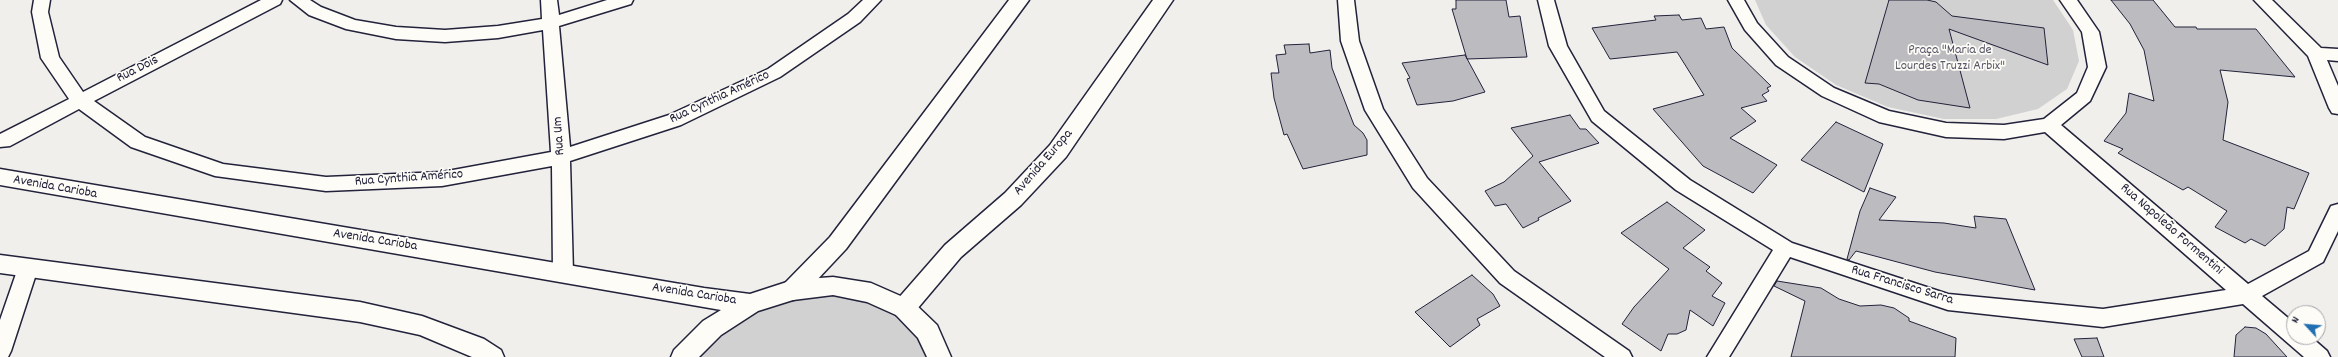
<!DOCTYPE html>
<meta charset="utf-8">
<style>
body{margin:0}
#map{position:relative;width:2338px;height:357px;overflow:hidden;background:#f0efec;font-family:Dekko,sans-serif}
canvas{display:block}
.north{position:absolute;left:2286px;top:305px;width:40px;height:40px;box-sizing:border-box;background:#fdfcf7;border:1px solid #a5a5ac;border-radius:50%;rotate:296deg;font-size:11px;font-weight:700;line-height:16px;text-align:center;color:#22223b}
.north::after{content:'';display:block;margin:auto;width:14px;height:18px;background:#1f6fb2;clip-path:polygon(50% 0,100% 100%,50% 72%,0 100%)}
</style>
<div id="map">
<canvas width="2338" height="357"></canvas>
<div class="north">N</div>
</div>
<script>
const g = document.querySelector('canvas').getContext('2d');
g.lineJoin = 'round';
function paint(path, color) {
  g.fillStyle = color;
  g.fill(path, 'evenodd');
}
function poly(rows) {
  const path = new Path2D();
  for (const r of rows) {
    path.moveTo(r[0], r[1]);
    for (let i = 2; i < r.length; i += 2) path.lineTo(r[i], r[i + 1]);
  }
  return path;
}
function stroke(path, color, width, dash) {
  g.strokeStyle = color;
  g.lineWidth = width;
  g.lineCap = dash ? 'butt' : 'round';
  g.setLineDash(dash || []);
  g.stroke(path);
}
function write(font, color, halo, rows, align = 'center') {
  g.font = font + ' Dekko,sans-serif';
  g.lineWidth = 3.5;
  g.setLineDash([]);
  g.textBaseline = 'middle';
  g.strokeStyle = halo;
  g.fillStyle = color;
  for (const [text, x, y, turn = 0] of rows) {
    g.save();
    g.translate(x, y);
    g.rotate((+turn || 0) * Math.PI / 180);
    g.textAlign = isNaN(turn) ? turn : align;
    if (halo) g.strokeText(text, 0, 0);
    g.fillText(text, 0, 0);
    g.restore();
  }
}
const green = poly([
 [1755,0,2053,0,2073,30,2079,61,2067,89,2038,109,1996,119,1944,119,1888,107,1836,85,1795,57,1766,25],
 [831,295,865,301,894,315,916,336,926,357,697,357,725,329,758,310,794,298]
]);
const building = poly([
 [1456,0,1506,0,1509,17,1520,16,1527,57,1467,59,1452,9,1456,9,1456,0],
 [1889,0,1927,0,1936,2,1952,16,2044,28,2048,65,1949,29,1970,108,1918,100,1879,84,1865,83,1889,0],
 [2111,0,2153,0,2175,27,2196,27,2197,29,2256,29,2295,77,2220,70,2228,102,2223,140,2309,173,2294,209,2287,207,2284,229,2265,246,2251,239,2245,243,2215,227,2227,211,2188,187,2183,190,2118,153,2123,149,2104,141,2126,113,2129,93,2154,101,2144,50,2130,24,2111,0],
 [1679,15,1682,20,1701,18,1706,29,1724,27,1732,48,1771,86,1767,88,1769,91,1762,95,1767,101,1741,108,1756,121,1730,138,1777,165,1753,193,1703,166,1653,109,1704,95,1677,52,1610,59,1592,28,1656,20,1654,16,1679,15],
 [1309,44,1310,53,1330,50,1332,68,1354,125,1363,133,1367,140,1367,155,1303,169,1287,134,1284,135,1274,98,1271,73,1279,73,1276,55,1286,54,1284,45,1309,44],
 [1465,55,1485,92,1453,101,1417,105,1407,79,1410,78,1402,63,1465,55],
 [1570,115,1580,129,1586,129,1599,143,1539,162,1571,201,1538,218,1539,220,1523,228,1506,204,1495,206,1485,191,1504,182,1533,156,1511,128,1570,115],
 [1836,122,1883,144,1864,192,1801,160,1836,122],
 [1870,188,1896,197,1879,220,1944,223,1976,228,1974,216,2006,219,2035,290,1935,272,1856,251,1849,260,1847,259,1860,211,1870,188],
 [1667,202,1705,230,1683,248,1710,267,1706,271,1722,283,1712,296,1725,303,1713,326,1690,310,1686,330,1677,334,1668,334,1661,351,1622,324,1634,307,1669,269,1621,233,1667,202],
 [1472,275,1493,294,1500,306,1477,319,1480,325,1450,347,1415,312,1472,275],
 [1777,281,1821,288,1839,299,1860,306,1881,305,1894,308,1909,318,1909,321,1956,338,1955,357,1791,357,1805,301,1774,286,1777,281],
 [2245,327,2256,328,2266,334,2287,357,2234,357,2236,335,2245,327],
 [2097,338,2104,357,2082,357,2074,339,2097,338]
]);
const minor = poly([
 [34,0,50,0,48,12,59,57,83,92,261,0,282,0,280,4,94,101,145,137,223,164,326,177,442,172,551,152,543,30,498,38,445,42,396,39,346,29,309,15,290,0,310,0,321,7,355,20,396,27,445,30,498,26,542,19,541,0,557,0,559,15,607,0,633,0,631,4,559,26,570,147,669,115,768,69,848,14,863,0,881,0,860,22,780,77,681,125,570,161,573,273,570,279,563,281,556,279,553,273,552,166,442,186,326,191,215,176,131,147,79,109,10,146,0,147,0,134,69,99,41,58,32,12,34,0],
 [1338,0,1354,0,1359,41,1383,109,1427,178,1514,271,1629,351,1632,357,1605,357,1500,283,1413,188,1365,110,1341,41,1338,0],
 [1538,0,1554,0,1567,46,1604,111,1690,180,1792,243,1948,294,2103,309,2226,290,2045,132,2004,139,1946,137,1879,122,1822,96,1776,65,1745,30,1728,0,1744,0,1757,23,1788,57,1834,88,1889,111,1946,123,2004,125,2044,119,2077,93,2088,67,2082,32,2060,0,2077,0,2099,32,2106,67,2090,101,2061,125,2248,284,2309,251,2331,206,2338,204,2338,231,2323,262,2262,296,2294,323,2294,337,2311,337,2327,351,2330,357,2304,357,2243,304,2103,327,1948,310,1790,257,1729,357,1707,357,1773,250,1676,190,1592,121,1549,46,1538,0],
 [2254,0,2272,0,2321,48,2338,49,2338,61,2327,60,2338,86,2338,114,2332,113,2329,108,2308,56,2254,0],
 [28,260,35,262,38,268,11,351,8,357,0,357,0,320,18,268,21,262,28,260]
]);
const secondary = poly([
 [1009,0,1029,0,846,249,801,297,793,300,785,297,781,290,785,283,830,237,1009,0],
 [1153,0,1173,0,1066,157,1021,205,961,257,912,315,904,318,896,315,892,308,896,301,945,245,1005,193,1050,145,1153,0]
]);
const primary = poly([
 [0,169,704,288,750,294,793,280,833,277,871,283,912,301,937,325,951,357,927,357,918,338,896,315,867,302,833,295,793,300,758,311,721,335,699,357,671,357,674,350,703,321,721,310,0,185,0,169],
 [0,255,360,302,422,316,484,339,501,350,504,357,472,357,420,335,360,322,0,273,0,255]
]);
const parkNames = [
 ["Praça \"Maria de",1950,51],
 ["Lourdes Truzzi Arbix\"",1950,67]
];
const streetNames = [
 ["Rua Dois",138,70,-27],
 ["Rua Cynthia Américo",720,98,-25],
 ["Rua Um",560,136,-94],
 ["Avenida Europa",1044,163,-49],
 ["Rua Cynthia Américo",409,179,-4],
 ["Avenida Carioba",55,188,10],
 ["Rua Napoleão Formentini",2171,230,41],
 ["Avenida Carioba",375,241,9],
 ["Rua Francisco Sarra",1902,286,17],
 ["Avenida Carioba",694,295,9]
];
paint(green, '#d2d1d1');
paint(building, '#bcbcc0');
stroke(building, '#22223b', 1);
stroke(minor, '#22223b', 3);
stroke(secondary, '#22223b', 3);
stroke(primary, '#22223b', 3);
paint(minor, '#fdfcf7');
paint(secondary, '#fdfcf7');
paint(primary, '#fdfcf7');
write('14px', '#575768', '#fdfcf7', parkNames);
write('14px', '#22223b', '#fdfcf7', streetNames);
</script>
